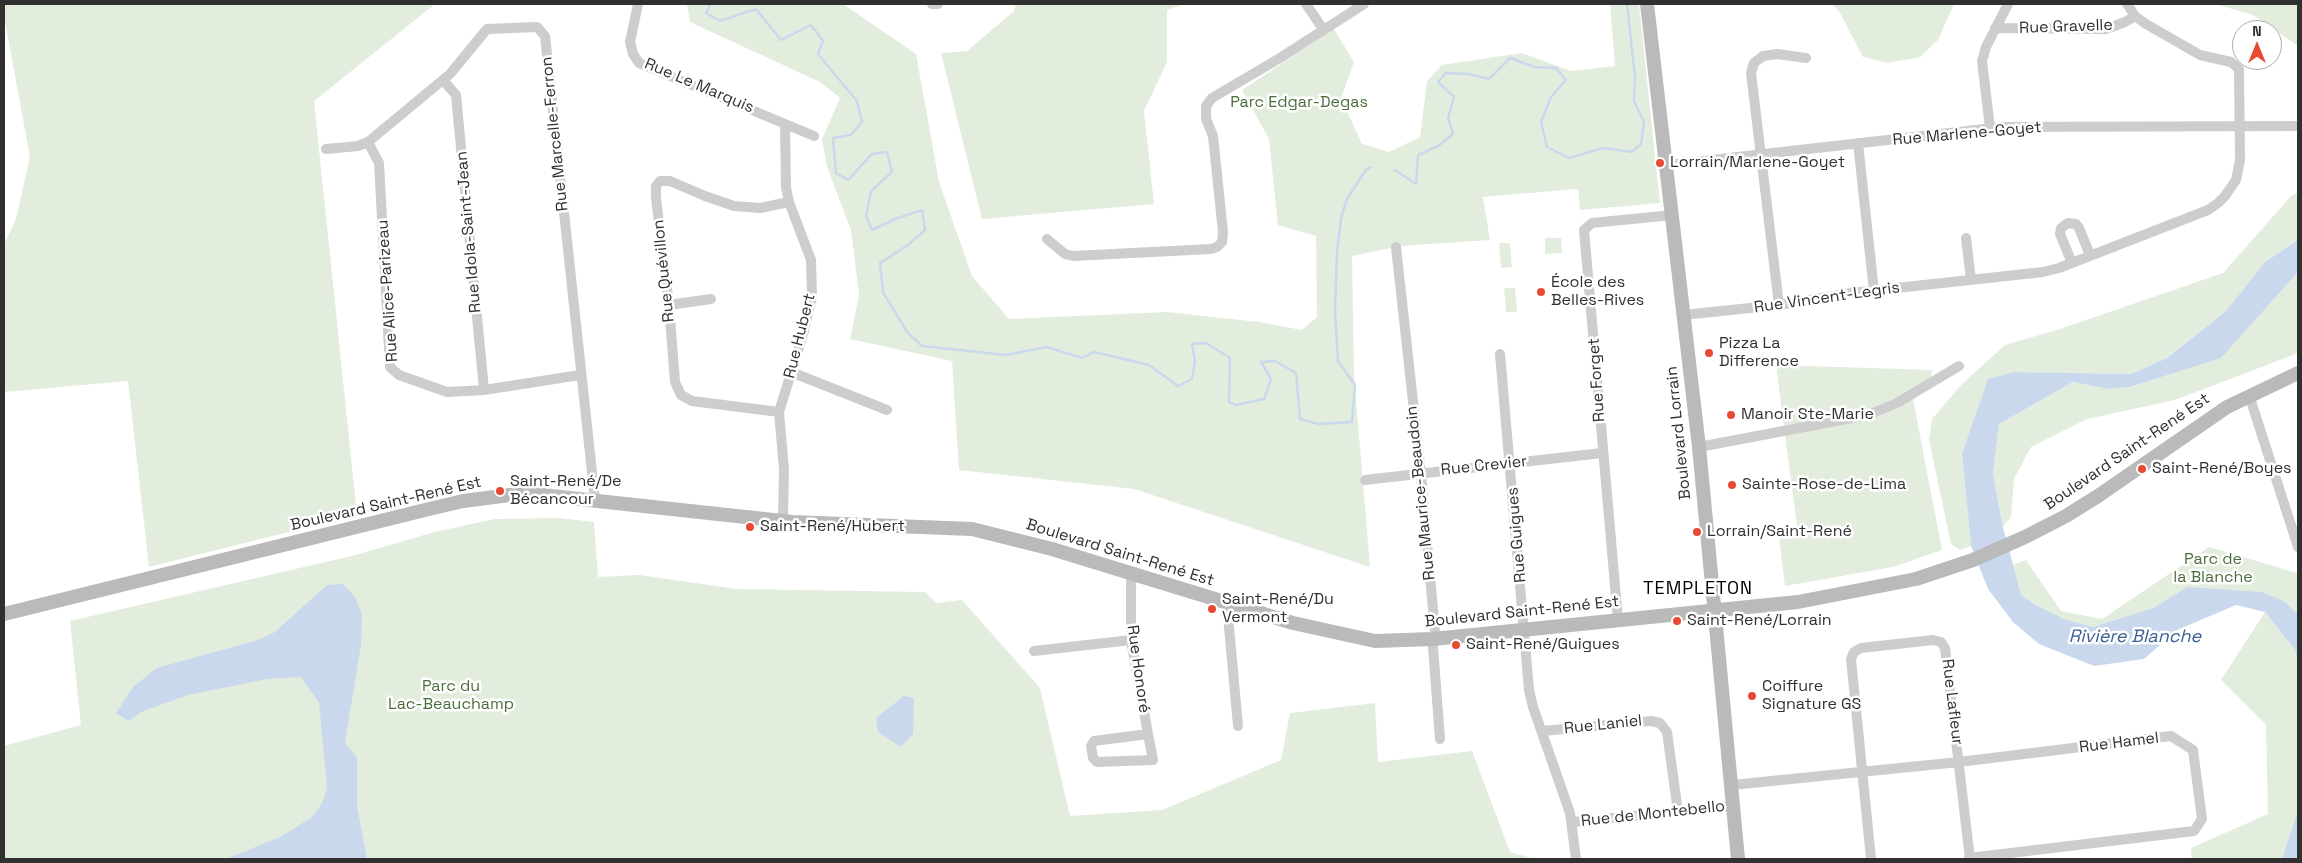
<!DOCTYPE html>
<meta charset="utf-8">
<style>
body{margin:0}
#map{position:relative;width:2302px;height:863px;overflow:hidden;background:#fff;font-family:"Space Grotesk",sans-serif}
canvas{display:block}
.frame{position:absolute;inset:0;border:5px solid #303030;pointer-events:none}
.north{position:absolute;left:2232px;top:20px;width:50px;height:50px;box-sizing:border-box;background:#fff;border:1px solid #acacac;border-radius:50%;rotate:0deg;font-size:14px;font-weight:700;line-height:20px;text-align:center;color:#303030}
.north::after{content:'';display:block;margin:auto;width:18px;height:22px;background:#e74932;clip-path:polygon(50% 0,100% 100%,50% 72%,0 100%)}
</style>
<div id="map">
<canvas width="2302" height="863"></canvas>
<div class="frame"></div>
<div class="north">N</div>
</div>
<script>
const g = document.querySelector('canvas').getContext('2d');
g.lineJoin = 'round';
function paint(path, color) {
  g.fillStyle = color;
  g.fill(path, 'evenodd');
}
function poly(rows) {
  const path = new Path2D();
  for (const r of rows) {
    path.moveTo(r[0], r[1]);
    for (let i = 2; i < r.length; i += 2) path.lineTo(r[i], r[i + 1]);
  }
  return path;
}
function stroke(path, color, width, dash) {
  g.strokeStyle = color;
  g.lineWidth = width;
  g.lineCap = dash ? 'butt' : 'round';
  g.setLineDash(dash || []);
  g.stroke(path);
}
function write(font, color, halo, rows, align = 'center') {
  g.font = font + ' "Space Grotesk",sans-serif';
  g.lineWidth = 5;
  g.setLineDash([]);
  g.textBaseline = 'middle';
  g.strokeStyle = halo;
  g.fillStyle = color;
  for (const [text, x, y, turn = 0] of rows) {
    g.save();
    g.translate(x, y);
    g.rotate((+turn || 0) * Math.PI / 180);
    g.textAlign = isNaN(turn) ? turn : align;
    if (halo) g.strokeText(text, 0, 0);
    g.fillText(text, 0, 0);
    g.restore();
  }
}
const green = poly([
 [4,4,435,4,314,101,357,515,149,567,128,381,4,392,4,245,16,219,30,157,4,16],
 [687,4,843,4,916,54,939,182,972,276,1009,319,1166,312,1259,322,1302,330,1317,317,1316,236,1278,225,1269,139,1242,90,1334,29,1354,62,1341,98,1362,144,1389,152,1420,137,1427,81,1442,65,1522,53,1571,71,1615,66,1610,4,1639,4,1660,203,1580,210,1578,189,1483,197,1490,240,1401,246,1352,256,1354,376,1370,567,1134,489,959,470,952,361,850,339,859,295,851,230,827,167,822,139,840,98,820,82,690,22],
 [1016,4,1184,4,1167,10,1167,62,1144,111,1154,204,982,219,941,53,967,51,1014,11],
 [1832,4,1954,4,1938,40,1920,57,1887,63,1863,57,1840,13],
 [2215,4,2298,4,2298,46,2253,15],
 [2298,193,2298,240,2265,262,2225,312,2167,358,2131,374,2014,372,1962,454,1971,546,1960,550,1951,544,1929,440,1932,419,1963,383,2005,345,2060,329,2223,273,2292,195],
 [1545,238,1561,238,1562,253,1545,254],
 [1499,243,1510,243,1512,267,1501,268],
 [2298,272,2298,353,2175,400,2087,419,2031,447,2014,479,2011,518,2003,526,1993,474,1999,424,2073,382,2109,389,2130,387,2220,358],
 [1504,288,1515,288,1517,312,1506,312],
 [1776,365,1932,370,1931,382,1912,394,1942,550,1893,567,1785,586,1778,529,1797,526],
 [559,518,594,522,598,577,639,575,737,589,925,592,936,603,962,600,1040,688,1070,816,1162,810,1281,760,1290,713,1375,703,1378,762,1472,751,1510,852,1535,859,4,859,4,746,81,725,70,621,356,555,434,532,495,519],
 [2209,547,2297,573,2298,614,2285,602,2187,587,2153,608,2093,627,2064,619,2021,596,2013,565,2026,560,2061,611,2102,619],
 [2265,612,2295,650,2298,661,2298,810,2282,859,2192,859,2191,848,2268,814,2266,725,2221,680]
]);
const water = poly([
 [2298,240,2298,272,2221,358,2130,387,2109,389,2073,382,1999,424,1993,474,2003,527,2021,595,2033,603,2064,619,2093,627,2153,608,2187,587,2262,592,2285,602,2298,614,2298,661,2295,650,2265,612,2236,605,2177,630,2144,659,2094,666,2039,644,2013,622,1988,589,1971,546,1962,454,1988,379,2014,372,2131,374,2167,358,2225,312,2265,262],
 [343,584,355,597,362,614,361,645,345,743,357,757,357,806,367,859,226,859,282,836,312,817,322,803,327,788,319,703,301,677,267,679,188,695,141,712,129,721,116,713,133,687,157,668,258,640,275,632,327,585],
 [904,696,914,698,913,734,901,747,878,732,876,718],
 [2298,810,2298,859,2282,859]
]);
const stream = poly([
 [711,4,706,13,720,21,756,9,781,40,811,25,823,41,818,54,857,101,862,122,851,135,833,138,836,173,848,180,872,154,887,152,892,172,871,191,866,216,872,230,895,219,922,210,925,230,908,245,880,263,883,292,907,332,922,346,1006,355,1047,347,1082,358,1094,352,1149,365,1178,386,1192,379,1195,361,1192,344,1206,343,1230,358,1229,402,1236,405,1264,399,1271,379,1261,362,1275,361,1296,373,1300,419,1318,424,1352,422,1355,385,1338,361,1335,311,1337,252,1341,218,1347,199,1365,171,1371,167],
 [1395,170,1416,184,1418,155,1438,146,1453,134,1448,118,1454,97,1438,82,1446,73,1469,74,1489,79,1510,58,1534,67,1556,68,1566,80,1551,97,1541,122,1547,147,1569,158,1603,148,1632,152,1641,144,1644,122,1634,101,1635,77,1627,4]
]);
const street = poly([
 [638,4,630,42,633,54,639,63,814,136],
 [932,4,938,4],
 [1306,4,1323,29],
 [1995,28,2106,29,2125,22,2135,16],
 [443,80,456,95,484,390],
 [1990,128,1982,61,1986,47,2008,4],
 [368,142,379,163,390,367,399,375,447,392,484,390,580,375],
 [1858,143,1874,291],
 [326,149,358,146,368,142,450,74,487,29,537,27,545,36,595,500],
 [1667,165,2002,127,2298,126],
 [1966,238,1971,280],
 [1047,239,1065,254,1073,256,1211,249,1217,247,1222,242,1223,232,1213,136,1206,119,1206,106,1212,98,1280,58,1364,4],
 [1396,247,1421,474,1435,632,1433,647,1440,739],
 [2072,263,2060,234,2061,228,2068,223,2076,224,2079,228,2090,255],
 [669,305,711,299],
 [1779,305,1751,73,1754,63,1763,56,1777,54,1806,58],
 [1683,315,1779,305,1851,293,2043,272,2059,268,2208,210,2218,203,2225,196,2236,180,2240,160,2239,69,2231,62,2200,55,2146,24,2135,16,2127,4],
 [1500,354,1529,690,1533,707,1570,813,1576,859],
 [791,372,887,410],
 [2249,395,2298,547],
 [779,412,692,401,681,395,675,382,669,305,656,198,656,186,660,181,670,181,705,196,734,206,760,208,789,202],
 [1699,447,1868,415,1897,403,1959,366],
 [1365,480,1602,453],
 [783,521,784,469,779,412,804,331,812,296,811,260,789,202,786,188,785,125],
 [1131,573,1131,640,1148,734,1094,741,1091,746,1093,758,1097,762,1153,760,1148,734],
 [1227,605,1238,726],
 [1618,620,1584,230,1592,223,1672,215],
 [1034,651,1131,640],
 [1542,731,1651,721,1660,723,1667,732,1678,812],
 [1732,785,1959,762,2171,736,2193,750,2202,819,2194,831,1969,858],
 [1573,822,1733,806],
 [1871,859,1851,659,1854,652,1861,648,1933,640,1941,642,1945,648,1970,859]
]);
const secondary = poly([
 [1647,4,1699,447,1738,859],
 [4,614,425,510,463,501,510,495,542,495,792,522,972,529,1052,549,1293,623,1375,641,1433,639,1798,602,1916,579,1973,560,2025,537,2066,516,2098,496,2227,407,2298,373]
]);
const markers = [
 [1660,163,5,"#e74932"],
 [1541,292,5,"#e74932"],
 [1709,353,5,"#e74932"],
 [1731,415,5,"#e74932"],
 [2142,469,5,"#e74932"],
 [1732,485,5,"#e74932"],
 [500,491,5,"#e74932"],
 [750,527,5,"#e74932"],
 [1697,532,5,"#e74932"],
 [1212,609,5,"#e74932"],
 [1677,621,5,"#e74932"],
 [1456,645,5,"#e74932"],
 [1752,696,5,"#e74932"]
];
const streetNames = [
 ["Rue Gravelle",2066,27,-2],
 ["Rue Le Marquis",699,86,23],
 ["Rue Marcelle-Ferron",555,134,-96],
 ["Rue Marlene-Goyet",1967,134,-5],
 ["Rue Idola-Saint-Jean",469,232,-95],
 ["Rue Quévillon",664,271,-96],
 ["Rue Alice-Parizeau",388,291,-94],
 ["Rue Vincent-Legris",1827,298,-8],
 ["Rue Hubert",800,336,-76],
 ["Rue Forget",1597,380,-94],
 ["Boulevard Lorrain",1679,433,-96],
 ["Boulevard Saint-René Est",2127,452,-34],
 ["Rue Crevier",1484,466,-6],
 ["Rue Maurice-Beaudoin",1421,493,-96],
 ["Boulevard Saint-René Est",386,504,-13],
 ["Rue Guigues",1517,535,-95],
 ["Boulevard Saint-René Est",1120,553,17],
 ["Boulevard Saint-René Est",1522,612,-6],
 ["Rue Honoré",1138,669,82],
 ["Rue Lafleur",1952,702,83],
 ["Rue Laniel",1603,725,-6],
 ["Rue Hamel",2119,743,-7],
 ["Rue de Montebello",1653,814,-6]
];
const parkNames = [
 ["Parc Edgar-Degas",1299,103],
 ["Parc de",2213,560],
 ["la Blanche",2213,578],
 ["Parc du",451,687],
 ["Lac-Beauchamp",451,705]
];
const poiNames = [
 ["Lorrain/Marlene-Goyet",1670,163],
 ["École des",1551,283],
 ["Belles-Rives",1551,301],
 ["Pizza La",1719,344],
 ["Difference",1719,362],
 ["Manoir Ste-Marie",1741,415],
 ["Saint-René/Boyes",2152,469],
 ["Saint-René/De",510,482],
 ["Bécancour",510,500],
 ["Sainte-Rose-de-Lima",1742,485],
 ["Saint-René/Hubert",760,527],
 ["Lorrain/Saint-René",1707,532],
 ["Saint-René/Du",1222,600],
 ["Vermont",1222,618],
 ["Saint-René/Lorrain",1687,621],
 ["Saint-René/Guigues",1466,645],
 ["Coiffure",1762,687],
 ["Signature GS",1762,705]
];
const neighbourhoodNames = [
 ["TEMPLETON",1698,589]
];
const waterNames = [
 ["Rivière Blanche",2135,637]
];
paint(green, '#e3edde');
paint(water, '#cad8ed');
stroke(stream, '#cad8ed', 2.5);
stroke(street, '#cdcdcd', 10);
stroke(secondary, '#bababa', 14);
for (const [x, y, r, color] of markers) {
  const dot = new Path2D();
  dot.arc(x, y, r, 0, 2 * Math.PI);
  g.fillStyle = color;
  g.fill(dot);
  stroke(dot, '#fff', 2);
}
write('16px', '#303030', '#fff', streetNames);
write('16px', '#496d3c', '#fff', parkNames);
write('16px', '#303030', '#fff', poiNames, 'left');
g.letterSpacing = '1px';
write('18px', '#000', '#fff', neighbourhoodNames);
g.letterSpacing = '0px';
write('italic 18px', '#3c6094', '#fff', waterNames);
</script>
